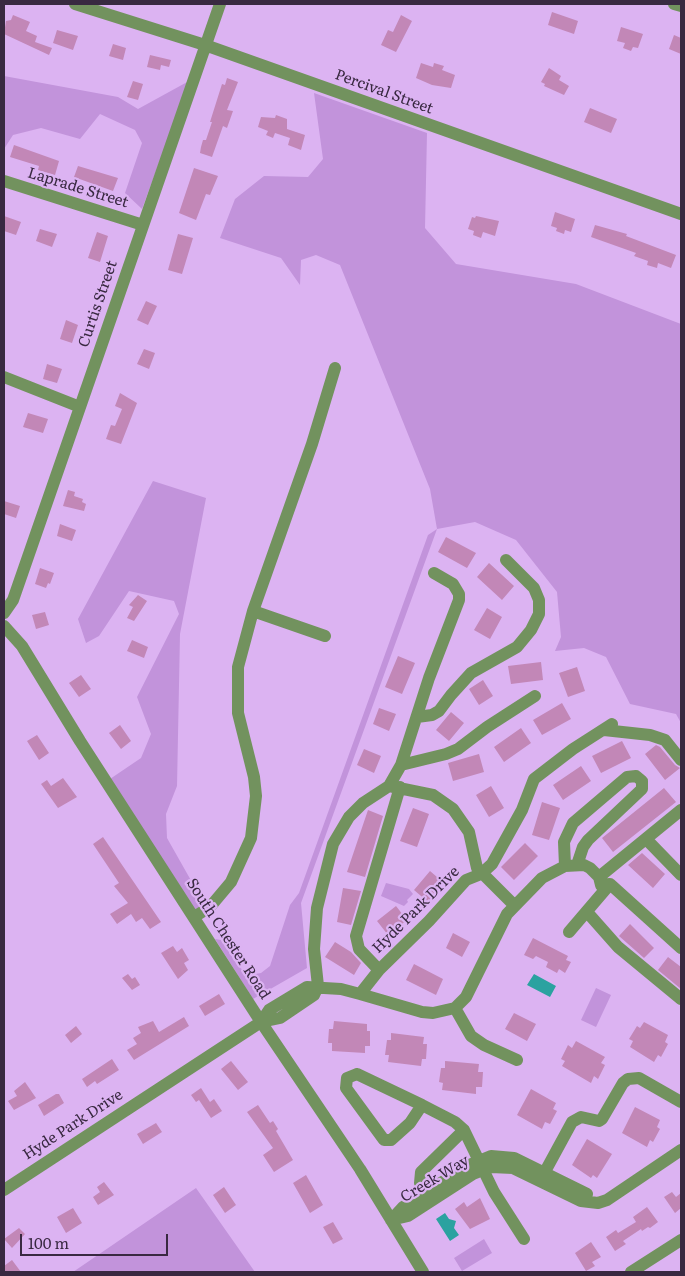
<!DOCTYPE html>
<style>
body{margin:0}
#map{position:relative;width:685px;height:1276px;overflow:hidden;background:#dcb3f2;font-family:Literata,serif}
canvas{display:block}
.frame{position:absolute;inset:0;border:5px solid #392941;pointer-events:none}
.scale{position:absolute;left:20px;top:1234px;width:148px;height:22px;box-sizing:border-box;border:2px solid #392941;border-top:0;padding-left:6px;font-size:15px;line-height:18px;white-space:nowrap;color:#392941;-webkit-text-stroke:4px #dcb3f2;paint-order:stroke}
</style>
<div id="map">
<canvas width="685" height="1276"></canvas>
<div class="frame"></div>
<div class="scale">100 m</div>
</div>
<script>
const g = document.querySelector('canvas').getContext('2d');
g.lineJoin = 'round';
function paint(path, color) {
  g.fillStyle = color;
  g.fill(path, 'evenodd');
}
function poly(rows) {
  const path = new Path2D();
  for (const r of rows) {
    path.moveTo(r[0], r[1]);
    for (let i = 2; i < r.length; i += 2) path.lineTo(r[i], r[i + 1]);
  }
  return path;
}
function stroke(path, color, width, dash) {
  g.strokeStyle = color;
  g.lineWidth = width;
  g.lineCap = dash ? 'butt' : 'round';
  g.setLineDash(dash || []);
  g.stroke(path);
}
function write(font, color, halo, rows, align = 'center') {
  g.font = font + ' Literata,serif';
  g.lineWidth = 4.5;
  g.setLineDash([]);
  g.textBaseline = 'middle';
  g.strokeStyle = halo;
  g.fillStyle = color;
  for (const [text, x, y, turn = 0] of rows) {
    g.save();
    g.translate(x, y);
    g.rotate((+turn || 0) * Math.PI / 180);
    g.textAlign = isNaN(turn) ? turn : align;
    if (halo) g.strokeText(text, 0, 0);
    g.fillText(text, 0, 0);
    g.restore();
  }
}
const green = poly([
 [4,76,118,97,138,109,189,81,142,209,125,193,142,143,135,130,100,114,80,139,41,128,13,135,4,149],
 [314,93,427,133,425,228,456,264,576,284,681,324,681,723,676,714,630,704,606,657,584,648,555,651,561,637,557,592,516,540,475,522,437,529,301,903,307,968,253,999,215,939,221,940,238,966,249,975,261,973,270,966,290,905,299,893,428,535,437,529,430,489,340,265,316,255,301,260,300,285,281,258,220,238,235,199,264,176,308,177,323,159],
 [153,481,206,498,180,634,177,786,166,814,167,838,193,884,203,914,201,919,110,779,141,758,151,734,137,697,179,614,174,601,129,591,99,636,86,643,78,619],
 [386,883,409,889,413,894,407,900,408,902,404,906,381,896],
 [596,988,611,995,596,1027,581,1020],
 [196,1188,255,1272,73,1272],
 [484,1239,492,1253,462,1271,454,1258]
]);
const water = poly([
 [534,974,556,986,550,997,527,985],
 [445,1213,449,1219,456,1221,454,1228,459,1235,450,1241,436,1219]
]);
const building = poly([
 [552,12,578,21,574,34,548,25],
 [13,15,30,22,26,31,37,36,35,42,52,48,49,55,4,34,6,21,11,20],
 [401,15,412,21,396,52,381,45,388,30,393,32],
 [621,27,643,34,638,48,633,47,631,51,623,48,625,43,617,41],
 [57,30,78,36,73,50,53,43],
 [674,35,681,38,681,54,669,49],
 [113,44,126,48,123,60,109,56],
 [150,55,171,60,169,67,161,65,160,70,147,67],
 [421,63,433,67,434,63,444,66,442,70,455,75,451,88,432,85,416,78],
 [549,68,561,76,559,80,569,86,564,95,544,86,545,84,541,82],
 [227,78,238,82,227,110,233,111,227,128,223,126,212,157,200,153,201,147,203,140,206,140,212,122,210,122,222,84,225,85],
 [133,81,143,84,138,100,127,97],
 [590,108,617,119,611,133,584,122],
 [276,115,287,119,287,129,305,135,301,150,288,145,290,138,275,133,273,138,266,135,268,131,258,127,261,117,275,118],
 [14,145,59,161,55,175,38,170,39,166,10,157],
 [78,166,118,178,113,191,74,177],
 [194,168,218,176,210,195,206,194,196,220,179,213],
 [555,212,575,219,571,232,565,230,564,234,556,231,557,228,551,226],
 [4,216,21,222,16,235,4,231],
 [476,216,499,221,495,236,483,232,481,238,473,235,474,231,468,229,472,217,475,218],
 [595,225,627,234,626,236,676,255,671,268,658,263,657,268,647,265,648,261,634,256,636,253,591,237],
 [40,229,57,234,52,247,36,241],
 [97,232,108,236,100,262,88,258],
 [178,234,193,238,182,274,168,270],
 [146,301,157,306,148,325,137,320],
 [66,320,78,325,72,343,60,339],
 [144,349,155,353,149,369,137,364],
 [47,364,62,369,57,383,43,379],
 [120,393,137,403,121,444,106,439,111,425,115,426,122,409,115,406],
 [28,413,48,419,43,433,23,427],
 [68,490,75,492,74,496,83,499,82,502,86,504,84,511,63,506],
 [4,501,20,506,16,518,4,514],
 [60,524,76,530,72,541,57,536],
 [446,537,476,553,467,568,438,552],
 [489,563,514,586,502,600,477,577],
 [40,568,54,573,50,584,48,583,46,588,35,584],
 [138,595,147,601,134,621,127,618,133,607,129,605],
 [487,608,502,617,490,639,474,630],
 [45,612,49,625,36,629,32,615],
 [132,640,148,647,144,658,127,651],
 [398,656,415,663,402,694,385,687],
 [541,662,543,680,511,684,508,666],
 [577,667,585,691,568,697,559,673],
 [81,675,91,689,79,697,69,683],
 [483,680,493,696,479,705,469,689],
 [562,703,571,719,542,735,533,720],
 [379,708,396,714,389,731,373,724],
 [451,712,464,723,449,741,436,730],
 [120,725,131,741,121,749,109,733],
 [521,728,531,743,504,762,494,747],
 [37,735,49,753,39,760,27,741],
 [622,741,631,758,601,773,592,756],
 [656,745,660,747,675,765,680,768,665,780,645,754],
 [364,749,381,756,374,773,357,765],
 [479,754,484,772,453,781,448,763],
 [581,766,591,781,563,800,553,785],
 [63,778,77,797,58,808,41,784,47,780,51,786],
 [491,786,504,808,489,817,476,795],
 [664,788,676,802,613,852,602,838],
 [542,802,560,808,549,840,532,835],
 [413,808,429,814,417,847,400,841],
 [368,810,383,816,365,877,347,872],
 [103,837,161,922,150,929,142,918,136,922,131,914,117,924,110,914,128,903,114,886,119,883,93,844],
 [525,843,538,856,514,880,501,867],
 [642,853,665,874,653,888,628,865],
 [430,871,444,883,428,902,414,890],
 [343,888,361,891,351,925,337,922],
 [396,906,407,920,388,935,377,921],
 [630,924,654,948,644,958,619,936],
 [453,933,470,942,462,957,446,948],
 [533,938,568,956,566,960,571,962,565,973,559,969,557,973,546,967,548,962,536,956,533,959,524,955],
 [335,942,351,952,361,963,354,975,325,957],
 [173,946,177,952,182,948,189,960,184,963,188,970,178,979,161,953],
 [668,957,681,967,681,989,658,970],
 [414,964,443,979,436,995,406,980],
 [128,974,132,979,135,977,140,985,132,990,122,978],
 [219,994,225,1004,205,1016,199,1006],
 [514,1013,536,1024,527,1041,505,1029],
 [184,1017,189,1026,134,1060,127,1050,137,1044,133,1038,141,1033,138,1027,153,1021,159,1032],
 [334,1021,367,1024,367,1031,370,1031,370,1046,365,1046,365,1053,332,1051,332,1043,328,1043,329,1029,333,1029],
 [644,1022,668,1035,665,1042,668,1044,661,1057,658,1055,654,1062,630,1047,633,1041,629,1039,637,1026,640,1028],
 [76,1026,82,1034,71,1043,65,1035],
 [391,1033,424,1037,423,1044,427,1044,426,1059,422,1059,421,1066,388,1062,389,1055,385,1055,387,1040,391,1040],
 [576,1041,605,1057,601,1063,605,1065,598,1079,594,1076,591,1083,562,1066,565,1061,561,1059,568,1045,572,1048],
 [112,1059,119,1070,97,1084,95,1081,87,1087,82,1079],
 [231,1061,248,1082,238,1090,221,1069],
 [445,1061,479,1064,478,1072,483,1072,482,1087,476,1087,476,1094,442,1090,443,1083,439,1082,441,1068,445,1068],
 [25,1082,36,1098,14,1110,8,1101,17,1096,14,1091],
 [201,1088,210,1102,214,1099,222,1111,211,1118,199,1100,196,1102,191,1095],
 [531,1089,556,1103,553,1109,557,1111,550,1124,545,1122,542,1129,517,1115],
 [56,1094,59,1094,64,1103,44,1116,38,1105],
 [258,1105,270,1123,273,1121,278,1129,276,1131,293,1160,274,1172,263,1155,273,1148,247,1112],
 [635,1107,660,1120,657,1127,660,1129,653,1142,650,1140,647,1147,622,1133],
 [156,1123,162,1132,143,1144,137,1134],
 [587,1139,612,1154,597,1178,593,1175,591,1178,572,1165],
 [306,1175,323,1205,310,1213,293,1183],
 [104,1182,114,1195,98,1205,93,1197,100,1192,97,1187],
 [224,1187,236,1205,225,1213,213,1195],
 [672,1192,676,1197,681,1193,681,1208,675,1213,664,1197],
 [480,1198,490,1219,470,1229,455,1209,464,1202,467,1207],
 [647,1207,658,1222,650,1228,648,1227,642,1231,641,1229,623,1241,626,1244,615,1251,606,1237,616,1230,618,1233,636,1222,633,1217],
 [73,1208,82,1223,66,1233,57,1217],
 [333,1222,343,1239,333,1244,323,1227],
 [19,1228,25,1234,12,1248,4,1239],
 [591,1242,601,1257,592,1262,595,1266,586,1271,575,1253],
 [12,1260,21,1272,4,1272,4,1266]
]);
const minor = poly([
 [75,4,205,45,681,214],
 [674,4,681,6],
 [4,181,143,225],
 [4,377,80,407],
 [253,611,325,636],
 [4,613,13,600,220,4],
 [4,626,22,646,80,741,261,1022,360,1169,423,1272],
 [417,717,432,715,439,711,451,695,471,673,517,647,531,630,539,614,539,600,534,588,506,560],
 [604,730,650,735,665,740,681,760],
 [401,765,446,754,458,749,487,727,535,696],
 [389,786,401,765,429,678,459,600,459,594,453,584,434,573],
 [647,840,681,875],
 [565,866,564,842,573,823,627,777,636,776,642,781,642,789,588,840,583,847,577,865],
 [599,877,681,810],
 [587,912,618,947,681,999],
 [194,917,210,907,231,882,251,838,256,796,254,777,238,713,238,667,253,611,312,444,335,368],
 [569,932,610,884],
 [379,970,359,949,356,936,400,787],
 [360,994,422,1012,433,1013,455,1008,466,997,507,914,542,878,565,866,584,865,590,868,599,877,601,885,610,884,681,948],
 [455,1008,471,1036,484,1045,517,1060],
 [261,1022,269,1010,307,987,341,989,360,994,379,970,429,921,466,880,481,874,492,864,522,810,534,779,573,749,612,724],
 [357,1074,422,1105,410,1123,391,1140,384,1140,346,1088,347,1078,357,1074],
 [422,1105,455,1122,464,1130,494,1192,524,1239],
 [541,1179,572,1122,581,1117,599,1121,602,1119,623,1083,628,1079,639,1078,681,1102],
 [4,1190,261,1022,280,1018,314,995,318,986,314,949,317,908,333,844,349,817,363,803,389,786,433,795,453,809,469,832,477,868,515,906],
 [425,1193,420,1183,421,1172,464,1130],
 [391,1220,408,1216,473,1174,491,1167,513,1168,581,1201,598,1203,607,1200,681,1150],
 [391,1220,403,1207,469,1165,491,1156,514,1158,587,1194],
 [631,1272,681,1240]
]);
const streetNames = [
 ["Percival Street",384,92,20],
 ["Laprade Street",78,188,17],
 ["Curtis Street",98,304,-71],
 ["Hyde Park Drive",416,910,-45],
 ["South Chester Road",228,939,57],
 ["Hyde Park Drive",73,1125,-33],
 ["Creek Way",435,1179,-31]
];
paint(green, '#c293db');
paint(water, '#2ba2a0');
paint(building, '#c287b7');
stroke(minor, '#72925e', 12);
write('15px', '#392941', '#dcb3f2', streetNames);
</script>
